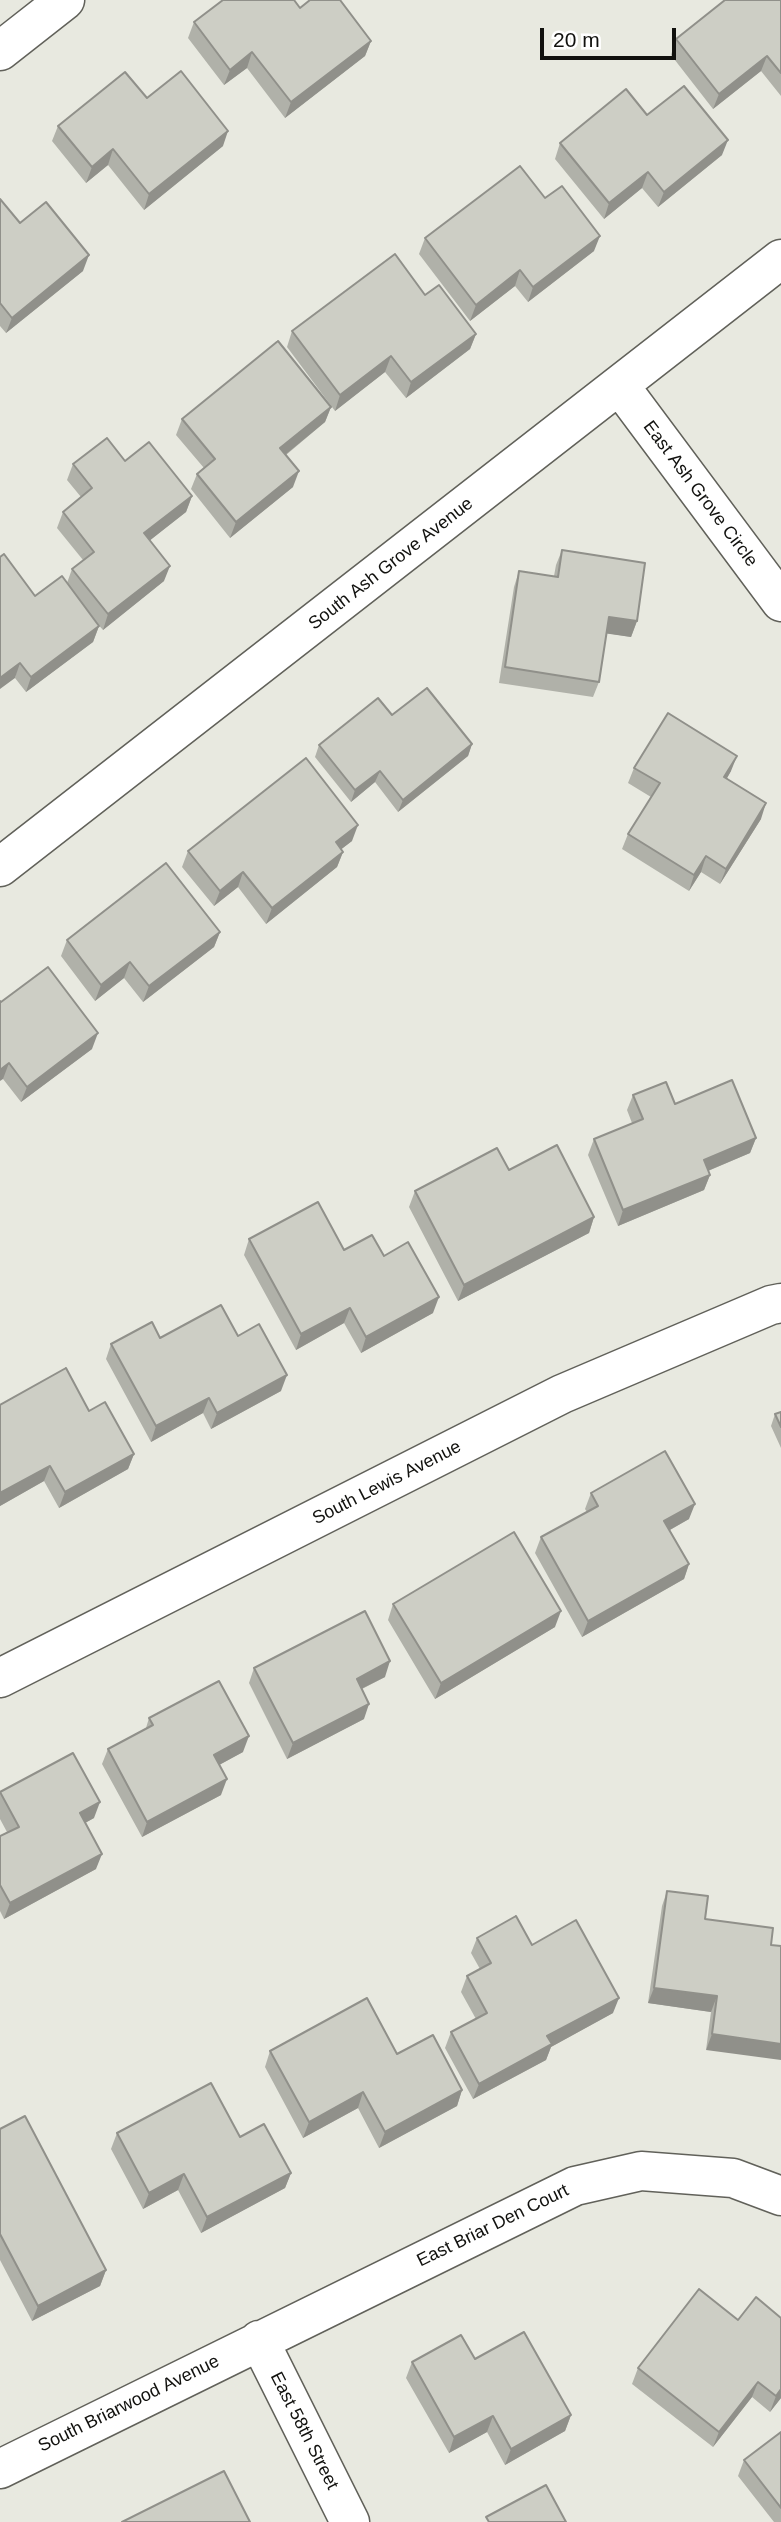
<!DOCTYPE html>
<style>
body{margin:0}
#map{position:relative;width:781px;height:2522px;overflow:hidden;background:#e8e9e0;font-family:Helvetica,sans-serif}
canvas{display:block}
.scale{position:absolute;left:540px;top:28px;width:136px;height:32px;box-sizing:border-box;border:4px solid #11110e;border-top:0;padding-left:9px;font-size:21px;line-height:24px;white-space:nowrap;color:#11110e;-webkit-text-stroke:5px #fff;paint-order:stroke}
</style>
<div id="map">
<canvas width="781" height="2522"></canvas>
<div class="scale">20 m</div>
</div>
<script>
const g = document.querySelector('canvas').getContext('2d');
g.lineJoin = 'round';
function poly(rows) {
  const path = new Path2D();
  for (const r of rows) {
    path.moveTo(r[0], r[1]);
    for (let i = 2; i < r.length; i += 2) path.lineTo(r[i], r[i + 1]);
  }
  return path;
}
function stroke(path, color, width, dash) {
  g.strokeStyle = color;
  g.lineWidth = width;
  g.lineCap = dash ? 'butt' : 'round';
  g.setLineDash(dash || []);
  g.stroke(path);
}
function paint(path, color) {
  g.fillStyle = color;
  g.fill(path, 'evenodd');
}
function write(font, color, halo, rows, align = 'center') {
  g.font = font + ' Helvetica,sans-serif';
  g.lineWidth = 7;
  g.setLineDash([]);
  g.textBaseline = 'middle';
  g.strokeStyle = halo;
  g.fillStyle = color;
  for (const [text, x, y, turn = 0] of rows) {
    g.save();
    g.translate(x, y);
    g.rotate((+turn || 0) * Math.PI / 180);
    g.textAlign = isNaN(turn) ? turn : align;
    if (halo) g.strokeText(text, 0, 0);
    g.fillText(text, 0, 0);
    g.restore();
  }
}
const street = poly([
 [0,51,65,0],
 [620,386,781,602],
 [0,867,781,259],
 [0,1678,562,1394,771,1305,781,1303],
 [259,2340,350,2522],
 [0,2469,575,2186,641,2171,733,2178,781,2196]
]);
const wall = poly([
 [781,0,781,96,761,71,713,109,671,55,676,39],
 [300,8,371,41,365,56,285,118,247,68,224,85,188,38,194,22],
 [147,98,223,146,144,210,108,165,86,183,52,141,58,126],
 [647,115,722,155,658,207,642,188,604,219,555,159,560,143],
 [545,198,594,251,528,302,515,286,470,321,419,254,425,238],
 [0,199,20,223,83,271,6,333,0,326],
 [292,331,476,334,470,349,406,398,385,372,335,411,287,347],
 [331,407,325,422,286,455,293,487,230,538,191,489,197,474,204,468,176,435,182,419],
 [125,461,192,496,186,512,150,540,164,581,103,630,95,621,99,626,93,642,26,692,15,678,35,596,67,583,72,569,83,560,57,528,63,512,81,497,67,480,73,464],
 [562,550,637,621,631,637,606,633,599,682,593,697,499,683,514,587,519,571,554,576,556,565],
 [392,715,472,744,468,756,398,812,375,782,351,802,315,757,319,745],
 [634,768,731,771,727,778,761,819,720,884,701,872,689,891,622,849,628,834,651,797,628,783],
 [352,841,341,849,343,852,337,867,266,924,238,887,214,906,182,867,188,851],
 [220,932,214,947,143,1002,124,978,95,1001,61,956,67,940],
 [1,1002,92,1049,21,1102,3,1079],
 [633,1095,675,1104,756,1138,750,1153,708,1171,710,1175,704,1190,618,1226,588,1155,594,1139,632,1123,627,1110],
 [509,1170,594,1217,589,1233,458,1301,409,1207,415,1191],
 [249,1239,344,1250,384,1256,433,1313,361,1353,344,1323,296,1350,244,1255],
 [238,1336,281,1391,211,1429,203,1413,151,1442,106,1359,111,1344,160,1338],
 [0,1405,89,1411,134,1454,128,1469,59,1508,44,1481,0,1506],
 [781,1412,781,1448,771,1426,775,1414],
 [591,1493,689,1519,670,1530,689,1564,684,1579,582,1637,535,1553,541,1537,587,1512,585,1509],
 [393,1604,555,1627,435,1699,388,1620],
 [254,1668,385,1677,362,1689,364,1719,287,1759,249,1683],
 [149,1718,243,1752,219,1765,221,1795,142,1837,102,1764,108,1749,146,1728],
 [0,1792,94,1818,85,1823,96,1869,4,1919,0,1911,0,1836,7,1832,0,1819],
 [667,1891,705,1919,773,1928,706,2050,711,2012,648,2003,662,1906],
 [477,1938,532,1945,613,2013,551,2047,546,2060,473,2099,445,2048,451,2032,476,2019,461,1992,467,1976,480,1969,471,1953],
 [270,2051,397,2054,462,2090,457,2106,379,2148,358,2108,303,2138,265,2067],
 [0,2129,106,2270,100,2286,32,2321,0,2260],
 [117,2133,240,2137,291,2173,285,2188,201,2233,178,2190,143,2209,111,2149],
 [781,2318,781,2398,770,2412,752,2397,713,2447,632,2384,638,2368,738,2320],
 [475,2359,571,2415,565,2431,505,2465,487,2432,449,2453,406,2378,412,2362],
 [781,2432,781,2522,774,2522,738,2476,744,2460]
]);
const shadedWall = poly([
 [371,41,365,56,285,118,291,102],
 [252,52,247,68,224,85,230,70],
 [767,56,761,71,713,109,719,94],
 [228,131,223,146,144,210,149,194],
 [728,140,722,155,658,207,664,192],
 [113,149,108,165,86,183,92,167],
 [648,172,642,188,604,219,609,203],
 [600,236,594,251,528,302,533,287],
 [89,255,83,271,6,333,12,318],
 [520,270,515,286,470,321,476,305],
 [476,334,470,349,406,398,411,382],
 [391,356,385,372,335,411,340,395],
 [331,407,325,422,274,464,280,448],
 [299,471,293,487,230,538,236,522],
 [192,496,186,512,139,549,144,533],
 [170,566,164,581,103,630,108,614],
 [609,617,637,621,631,637,603,633],
 [99,626,93,642,26,692,31,677],
 [20,663,15,678,0,689,0,678],
 [472,744,468,756,398,812,403,800],
 [737,756,731,771,719,792,724,777],
 [380,771,375,782,351,802,355,790],
 [766,803,761,819,720,884,726,869],
 [358,825,352,841,330,858,336,842],
 [343,852,337,867,266,924,272,908],
 [706,856,701,872,689,891,694,875],
 [243,872,238,887,214,906,220,891],
 [220,932,214,947,143,1002,149,986],
 [130,962,124,978,95,1001,101,985],
 [98,1033,92,1049,21,1102,27,1087],
 [9,1063,3,1079,0,1081,0,1070],
 [756,1138,750,1153,698,1175,704,1160],
 [710,1175,704,1190,618,1226,623,1210],
 [594,1217,589,1233,458,1301,464,1285],
 [439,1297,433,1313,361,1353,366,1337],
 [350,1308,344,1323,296,1350,301,1334],
 [287,1375,281,1391,211,1429,217,1413],
 [209,1398,203,1413,151,1442,156,1426],
 [134,1454,128,1469,59,1508,65,1492],
 [50,1466,44,1481,0,1506,0,1493],
 [695,1504,689,1519,659,1536,664,1521],
 [689,1564,684,1579,582,1637,588,1621],
 [561,1611,555,1627,435,1699,441,1683],
 [390,1661,385,1677,351,1694,357,1679],
 [369,1704,364,1719,287,1759,293,1743],
 [249,1736,243,1752,208,1771,214,1755],
 [227,1779,221,1795,142,1837,147,1822],
 [100,1802,94,1818,74,1829,80,1813],
 [102,1854,96,1869,4,1919,10,1903],
 [654,1988,717,1996,711,2012,648,2003],
 [619,1998,613,2013,551,2047,546,2060,473,2099,479,2084,547,2036],
 [712,2034,781,2044,781,2060,706,2050],
 [462,2090,457,2106,379,2148,385,2132],
 [363,2092,358,2108,303,2138,309,2122],
 [291,2173,285,2188,201,2233,207,2217],
 [184,2174,178,2190,143,2209,149,2193],
 [106,2270,100,2286,32,2321,38,2306],
 [758,2382,752,2397,713,2447,719,2432],
 [781,2389,781,2398,770,2412,776,2396],
 [571,2415,565,2431,505,2465,511,2449],
 [493,2416,487,2432,449,2453,454,2437]
]);
const building = poly([
 [223,0,294,0,300,8,310,0,340,0,371,41,291,102,252,52,230,70,194,22,223,0],
 [725,0,781,0,781,73,767,56,719,94,676,39,725,0],
 [181,71,228,131,149,194,113,149,92,167,58,126,125,72,147,98,181,71],
 [684,86,728,140,664,192,648,172,609,203,560,143,626,89,647,115,684,86],
 [520,166,545,198,562,186,600,236,533,287,520,270,476,305,425,238,520,166],
 [0,199,20,223,46,202,89,255,12,318,0,303,0,199],
 [395,254,425,295,439,285,476,334,411,382,391,356,340,395,292,331,395,254],
 [278,341,331,407,280,448,299,471,236,522,197,474,215,459,182,419,278,341],
 [107,438,125,461,149,442,192,496,144,533,170,566,108,614,72,569,94,552,63,512,92,488,73,464,107,438],
 [562,550,645,563,637,621,609,617,599,682,505,667,519,571,558,577,562,550],
 [4,554,35,596,62,576,99,626,31,677,20,663,0,678,0,557,4,554],
 [427,688,472,744,403,800,380,771,355,790,319,745,378,698,392,715,427,688],
 [668,713,737,756,724,777,766,803,726,869,706,856,694,875,628,834,660,783,634,768,668,713],
 [306,758,358,825,336,842,343,852,272,908,243,872,220,891,188,851,306,758],
 [166,863,220,932,149,986,130,962,101,985,67,940,166,863],
 [48,967,98,1033,27,1087,9,1063,0,1070,0,1001,1,1002,48,967],
 [732,1080,756,1138,704,1160,710,1175,623,1210,594,1139,643,1119,633,1095,666,1082,675,1104,732,1080],
 [557,1145,594,1217,464,1285,415,1191,497,1148,509,1170,557,1145],
 [318,1202,344,1250,372,1235,384,1256,408,1242,439,1297,366,1337,350,1308,301,1334,249,1239,318,1202],
 [221,1305,238,1336,259,1324,287,1375,217,1413,209,1398,156,1426,111,1344,152,1322,160,1338,221,1305],
 [66,1368,89,1411,105,1402,134,1454,65,1492,50,1466,0,1493,0,1405,66,1368],
 [781,1412,781,1427,775,1414,781,1412],
 [665,1451,695,1504,664,1521,689,1564,588,1621,541,1537,598,1506,591,1493,665,1451],
 [514,1532,561,1611,441,1683,393,1604,514,1532],
 [365,1611,390,1661,357,1679,369,1704,293,1743,254,1668,365,1611],
 [219,1681,249,1736,214,1755,227,1779,147,1822,108,1749,153,1725,149,1718,219,1681],
 [73,1753,100,1802,80,1813,102,1854,10,1903,0,1885,0,1836,19,1827,0,1792,73,1753],
 [667,1891,708,1896,705,1919,773,1928,771,1945,781,1946,781,2044,712,2034,717,1996,654,1988,667,1891],
 [516,1916,532,1945,576,1920,619,1998,547,2036,552,2044,479,2084,451,2032,487,2013,467,1976,491,1963,477,1938,516,1916],
 [367,1998,397,2054,433,2035,462,2090,385,2132,363,2092,309,2122,270,2051,367,1998],
 [211,2083,240,2137,264,2124,291,2173,207,2217,184,2174,149,2193,117,2133,211,2083],
 [25,2116,106,2270,38,2306,0,2234,0,2129,25,2116],
 [699,2289,738,2320,756,2297,781,2318,781,2389,776,2396,758,2382,719,2432,638,2368,699,2289],
 [524,2332,571,2415,511,2449,493,2416,454,2437,412,2362,461,2335,475,2359,524,2332],
 [781,2432,781,2508,744,2460,781,2432],
 [224,2471,250,2522,122,2522,224,2471],
 [546,2485,566,2522,489,2522,486,2517,546,2485]
]);
const streetNames = [
 ["East Ash Grove Circle",700,494,53],
 ["South Ash Grove Avenue",391,564,-38],
 ["South Lewis Avenue",387,1483,-27],
 ["East Briar Den Court",493,2226,-26],
 ["South Briarwood Avenue",129,2404,-26],
 ["East 58th Street",304,2431,63]
];
stroke(street, '#61615a', 41);
stroke(street, '#fff', 38);
paint(wall, '#b0b1a9');
paint(shadedWall, '#90908a');
paint(building, '#cdcec5');
stroke(building, '#90908a', 2);
write('18px', '#11110e', '#fff', streetNames);
</script>
